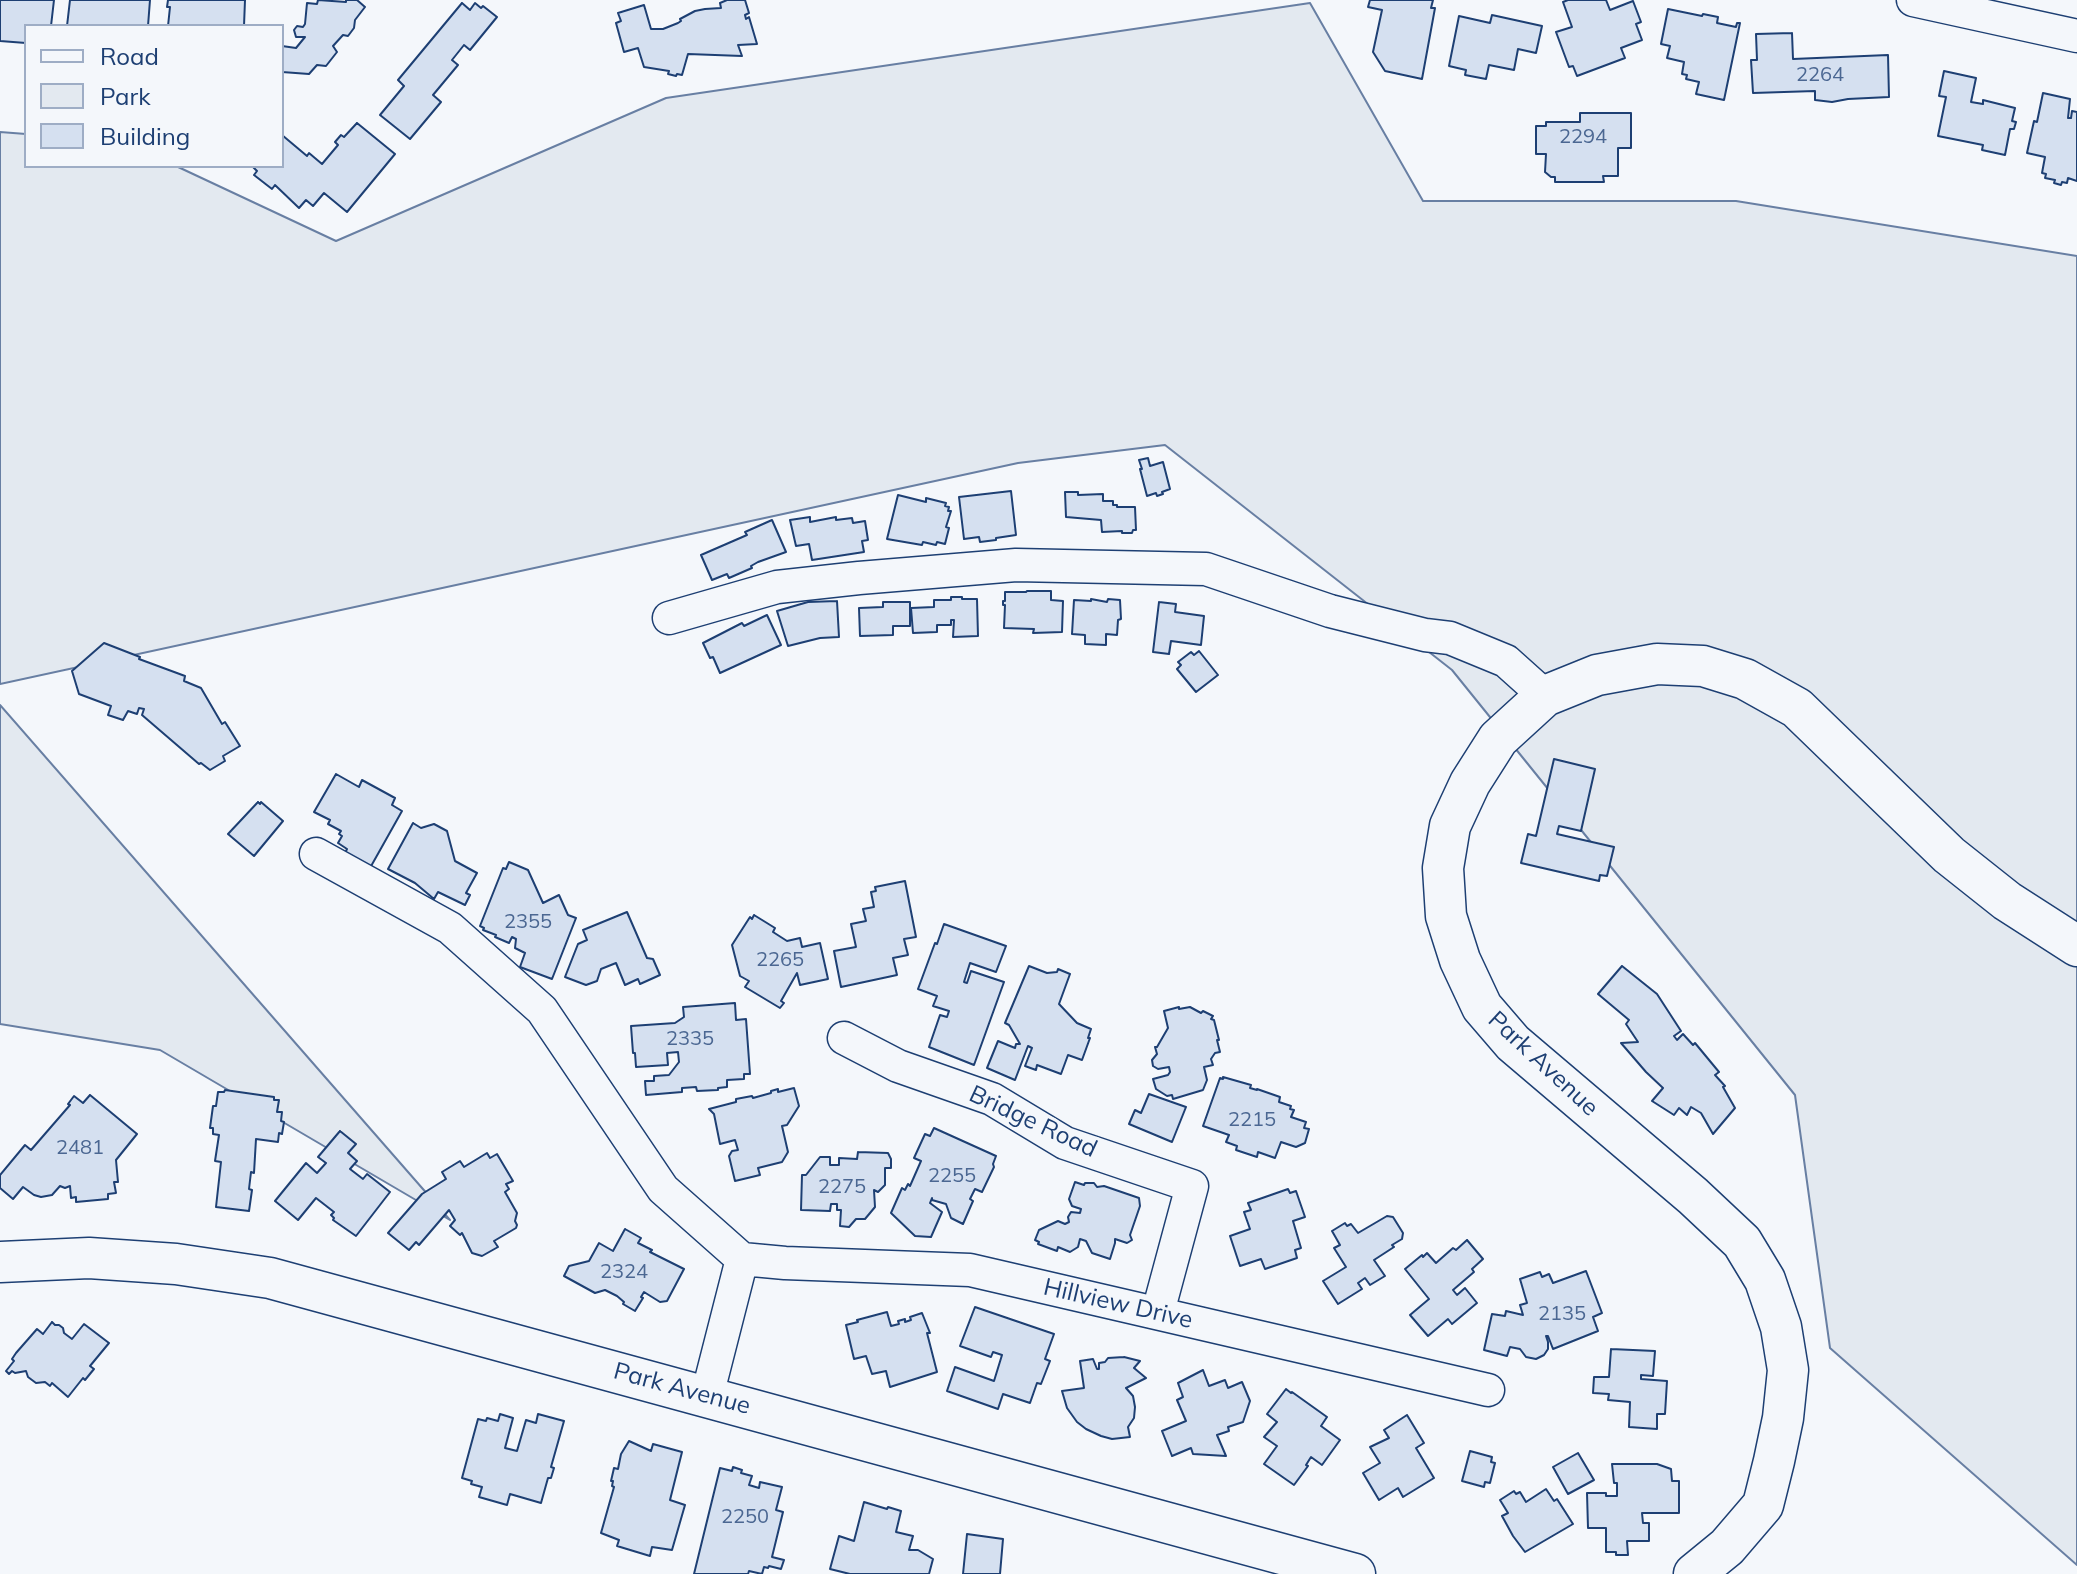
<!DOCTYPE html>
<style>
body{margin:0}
#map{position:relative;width:2077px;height:1574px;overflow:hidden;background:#f4f7fb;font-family:Mulish,sans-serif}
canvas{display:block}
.legend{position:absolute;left:24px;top:24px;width:260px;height:144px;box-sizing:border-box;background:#f4f7fb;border:2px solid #9eadc5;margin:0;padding:10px 14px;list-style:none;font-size:24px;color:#1d3f73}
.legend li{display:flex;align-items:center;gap:16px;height:40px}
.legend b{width:40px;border:2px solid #9eadc5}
</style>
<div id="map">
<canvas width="2077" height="1574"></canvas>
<ul class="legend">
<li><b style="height:10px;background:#f4f7fb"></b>Road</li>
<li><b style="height:22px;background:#e3e9f0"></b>Park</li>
<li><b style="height:22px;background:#d5e0f0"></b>Building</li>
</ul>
</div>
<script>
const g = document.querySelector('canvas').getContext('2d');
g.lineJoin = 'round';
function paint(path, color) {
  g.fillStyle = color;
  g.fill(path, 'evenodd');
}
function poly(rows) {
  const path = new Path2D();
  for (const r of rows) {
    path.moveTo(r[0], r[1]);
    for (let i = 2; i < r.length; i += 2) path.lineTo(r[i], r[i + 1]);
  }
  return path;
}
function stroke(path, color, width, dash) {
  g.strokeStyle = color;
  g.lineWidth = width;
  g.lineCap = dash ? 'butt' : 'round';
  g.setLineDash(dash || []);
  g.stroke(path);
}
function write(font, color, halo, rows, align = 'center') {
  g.font = font + ' Mulish,sans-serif';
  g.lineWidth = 6;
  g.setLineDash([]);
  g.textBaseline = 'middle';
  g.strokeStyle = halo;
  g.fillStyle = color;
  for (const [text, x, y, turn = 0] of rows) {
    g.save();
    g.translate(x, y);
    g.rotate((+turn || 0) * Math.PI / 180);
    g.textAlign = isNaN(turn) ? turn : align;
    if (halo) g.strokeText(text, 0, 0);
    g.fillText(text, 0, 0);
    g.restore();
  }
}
const green = poly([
 [1310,3,1423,201,1736,201,2077,256,2077,1565,1830,1348,1795,1095,1452,670,1165,445,1018,463,0,684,0,132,26,134,26,166,176,166,336,241,666,98,1310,3],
 [0,705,450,1220,160,1050,0,1024,0,705]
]);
const building = poly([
 [0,0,54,0,51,26,26,26,26,43,0,41,0,0],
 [70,0,150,0,148,26,67,26,70,0],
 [168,0,245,0,244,26,168,26,170,7,167,7,168,0],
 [318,0,346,2,346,0,357,0,365,7,355,20,354,28,348,36,343,35,333,46,337,52,326,66,317,65,309,74,282,72,282,46,296,48,305,37,296,37,294,30,297,26,303,27,305,24,307,3,317,4,318,0],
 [727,0,745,0,749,13,745,15,746,19,749,17,757,44,738,45,742,56,688,54,682,75,677,74,676,76,668,74,669,71,644,67,638,48,624,52,616,23,621,21,618,13,644,5,651,29,663,29,678,23,681,21,680,19,695,11,705,9,721,8,720,3,727,0],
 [1370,0,1433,0,1431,8,1435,8,1422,79,1385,71,1373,52,1382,10,1368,7,1370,0],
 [1568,0,1606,0,1610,10,1633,1,1641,22,1636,24,1642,40,1621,48,1625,58,1577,76,1573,66,1569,67,1556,32,1572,27,1563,2,1568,0],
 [462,3,470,10,475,3,481,8,483,6,497,17,470,50,464,45,452,60,458,65,433,95,441,102,410,139,380,115,404,86,398,80,462,3],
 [1668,9,1702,16,1703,14,1718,17,1717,23,1736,27,1737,23,1740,23,1724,100,1696,94,1699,82,1686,79,1687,75,1682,74,1684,62,1667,58,1670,46,1661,44,1668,9],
 [1492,15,1542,26,1536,53,1518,49,1514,70,1489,65,1486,79,1465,75,1466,70,1449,66,1459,16,1490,23,1492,15],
 [1792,33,1793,59,1888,55,1889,97,1848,99,1832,102,1815,100,1815,91,1753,93,1751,60,1757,60,1756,34,1792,33],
 [1944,71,1976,78,1971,102,1983,104,1983,100,2015,108,2012,121,2016,122,2014,129,2010,129,2005,155,1982,150,1983,145,1938,136,1946,97,1939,96,1944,71],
 [2043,93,2070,99,2068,118,2071,118,2072,111,2077,112,2077,181,2068,178,2067,183,2062,182,2061,185,2054,183,2055,180,2045,178,2046,174,2042,173,2045,157,2027,153,2034,121,2037,122,2043,93],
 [1580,113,1631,113,1631,148,1618,148,1618,176,1603,176,1604,182,1555,182,1555,177,1551,177,1545,172,1546,154,1536,154,1536,126,1546,126,1546,122,1580,122,1580,113],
 [357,123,395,154,347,212,324,193,313,206,306,200,299,208,275,185,272,189,254,175,257,171,253,167,254,166,282,166,282,135,307,156,309,153,322,164,338,145,335,142,341,135,344,137,357,123],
 [1148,458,1150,466,1163,462,1170,489,1162,492,1163,494,1157,496,1156,493,1147,496,1140,469,1142,469,1139,460,1148,458],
 [1011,491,1016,535,996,538,996,540,980,542,979,537,964,539,959,497,1011,491],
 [1065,492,1078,492,1078,495,1103,494,1103,501,1113,501,1113,505,1117,505,1117,507,1135,507,1136,530,1133,530,1132,533,1122,533,1122,531,1102,532,1101,520,1066,517,1065,492],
 [898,495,926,502,926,498,946,503,945,506,949,507,948,511,951,511,946,527,949,528,945,544,937,542,936,545,923,542,922,545,887,539,898,495],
 [810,517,810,522,836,517,836,520,852,518,853,523,865,521,868,540,862,541,864,552,812,560,809,544,796,546,790,520,810,517],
 [772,520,786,552,758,562,751,566,752,568,729,578,727,574,712,580,701,555,747,535,745,532,772,520],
 [1027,591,1051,591,1051,600,1063,601,1062,632,1033,633,1034,629,1004,628,1005,605,1003,605,1003,601,1005,601,1005,592,1026,592,1027,591],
 [951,597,962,597,962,599,977,599,978,636,953,637,954,620,951,620,951,625,937,625,937,632,913,633,911,608,934,607,934,600,951,600,951,597],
 [1091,599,1107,602,1108,599,1120,600,1121,619,1118,620,1117,635,1106,634,1106,645,1085,644,1085,635,1072,634,1074,600,1091,601,1091,599],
 [837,601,839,637,820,638,788,646,777,611,808,602,837,601],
 [883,602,910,602,910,626,893,626,893,635,860,636,859,608,883,607,883,602],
 [1159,602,1176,604,1175,612,1204,616,1201,645,1171,641,1169,654,1153,652,1159,602],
 [767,615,781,645,720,673,713,657,710,658,703,643,742,623,744,626,767,615],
 [104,643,140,657,139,659,185,676,184,681,201,688,222,724,225,722,240,746,223,756,225,761,210,770,201,763,199,764,142,715,144,709,139,708,137,714,128,711,123,720,108,715,111,706,79,694,72,671,104,643],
 [1199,651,1218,675,1196,692,1177,669,1181,665,1178,662,1191,652,1194,655,1199,651],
 [1554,759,1595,769,1581,831,1559,826,1557,834,1614,847,1607,876,1600,875,1599,881,1521,863,1528,834,1536,836,1554,759],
 [336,774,359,787,362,780,395,798,392,805,402,811,370,868,345,853,347,849,338,843,342,836,339,834,341,831,328,824,330,820,314,812,336,774],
 [258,802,260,804,261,802,283,821,254,856,228,834,258,802],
 [413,823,421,828,434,824,447,831,455,861,477,873,466,893,470,895,465,905,438,892,434,899,415,883,388,869,413,823],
 [509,862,528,870,543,903,559,895,568,915,576,918,552,979,520,967,525,953,515,948,516,939,512,937,509,943,495,937,496,935,483,930,484,928,480,926,503,868,506,869,509,862],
 [905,881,916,937,904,939,908,955,893,958,897,975,841,987,834,951,856,947,851,924,866,921,863,909,874,907,871,892,876,891,875,887,905,881],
 [627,912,647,958,653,959,660,975,640,984,638,979,625,985,616,963,601,969,597,981,586,985,565,977,578,944,587,940,583,930,627,912],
 [754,915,775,928,773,932,787,941,800,938,802,947,820,943,828,979,800,985,797,973,781,1001,784,1003,780,1008,745,987,749,981,740,976,732,945,750,917,752,919,754,915],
 [944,924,1006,946,996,972,970,963,964,982,967,983,971,971,1004,982,974,1065,929,1047,940,1015,947,1017,949,1011,933,1006,937,996,918,989,935,943,937,944,944,924],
 [1029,966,1047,973,1057,972,1058,969,1070,974,1059,1004,1077,1023,1091,1029,1088,1038,1090,1038,1082,1060,1068,1055,1061,1074,1037,1065,1036,1070,1025,1066,1032,1048,1028,1046,1015,1080,987,1068,998,1041,1015,1048,1016,1044,1020,1044,1009,1025,1005,1023,1029,966],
 [1622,966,1657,994,1681,1031,1674,1036,1677,1040,1683,1034,1693,1045,1695,1043,1719,1072,1715,1075,1725,1086,1723,1087,1735,1108,1713,1134,1701,1113,1691,1107,1687,1115,1679,1108,1674,1115,1652,1101,1663,1088,1646,1072,1621,1043,1638,1042,1626,1024,1629,1020,1598,994,1622,966],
 [735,1003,736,1020,746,1019,750,1074,744,1074,744,1079,727,1080,727,1087,718,1088,718,1090,697,1091,696,1087,682,1088,682,1092,646,1095,645,1081,654,1081,654,1076,669,1075,679,1062,678,1052,667,1053,668,1065,636,1067,635,1053,633,1053,631,1026,675,1023,684,1017,683,1007,735,1003],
 [1179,1007,1179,1009,1190,1007,1201,1013,1203,1011,1213,1016,1211,1019,1214,1020,1219,1040,1217,1040,1220,1052,1215,1053,1211,1059,1213,1065,1204,1067,1207,1080,1203,1090,1173,1099,1172,1095,1167,1096,1156,1089,1153,1079,1168,1075,1170,1072,1169,1067,1158,1069,1153,1066,1152,1060,1157,1054,1155,1047,1157,1047,1168,1028,1164,1011,1179,1007],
 [1223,1077,1251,1085,1250,1088,1257,1090,1257,1089,1280,1097,1279,1102,1291,1106,1290,1109,1294,1110,1291,1117,1306,1122,1304,1128,1309,1129,1305,1143,1296,1147,1281,1142,1275,1158,1258,1152,1257,1157,1236,1150,1237,1146,1226,1142,1229,1135,1203,1126,1220,1078,1223,1079,1223,1077],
 [794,1088,799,1106,787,1125,782,1126,788,1152,782,1162,758,1168,760,1175,735,1181,729,1156,732,1151,738,1150,735,1140,720,1144,714,1114,709,1109,736,1102,736,1099,752,1096,753,1098,771,1093,771,1091,778,1089,778,1092,794,1088],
 [225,1090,274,1097,274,1100,279,1100,277,1112,282,1112,281,1121,284,1122,282,1134,279,1133,278,1142,256,1139,254,1173,251,1172,249,1189,252,1190,249,1211,216,1207,221,1162,215,1161,219,1135,213,1134,213,1128,210,1128,213,1106,216,1106,218,1092,224,1092,225,1090],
 [1149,1094,1186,1107,1172,1142,1129,1124,1135,1110,1141,1113,1149,1094],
 [90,1095,137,1134,116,1160,118,1182,114,1182,116,1193,108,1194,108,1199,76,1202,76,1197,71,1198,70,1186,65,1188,60,1186,52,1195,41,1197,34,1195,23,1187,13,1199,0,1188,0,1175,25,1145,31,1150,70,1105,68,1104,74,1096,83,1103,90,1095],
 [934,1128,996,1156,993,1164,994,1167,982,1192,975,1189,970,1199,973,1201,963,1224,951,1218,946,1204,932,1200,932,1198,930,1203,942,1212,931,1237,915,1236,891,1213,902,1188,905,1190,908,1184,910,1186,921,1161,914,1158,925,1134,930,1136,934,1128],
 [340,1131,356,1144,348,1153,357,1161,350,1169,363,1179,367,1174,390,1192,356,1236,333,1220,334,1218,331,1215,334,1212,316,1198,298,1220,275,1201,306,1163,317,1173,326,1163,318,1157,340,1131],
 [858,1152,888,1153,891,1159,891,1168,885,1168,885,1185,878,1192,874,1190,875,1207,865,1219,856,1219,849,1227,840,1226,841,1210,837,1210,837,1204,831,1204,830,1211,801,1210,802,1175,806,1175,820,1157,830,1157,830,1165,839,1165,839,1158,857,1159,858,1152],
 [487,1153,490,1158,497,1154,513,1181,506,1184,509,1189,505,1192,517,1213,515,1221,517,1225,516,1228,494,1241,498,1247,482,1256,472,1253,462,1233,460,1235,450,1226,455,1220,449,1210,419,1245,416,1242,409,1250,388,1233,422,1194,446,1179,442,1172,460,1161,464,1167,487,1153],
 [1075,1182,1084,1185,1085,1183,1094,1183,1097,1187,1104,1186,1139,1198,1140,1206,1130,1235,1132,1240,1127,1243,1115,1239,1115,1243,1110,1259,1092,1253,1086,1241,1080,1239,1078,1247,1070,1252,1058,1247,1057,1251,1038,1244,1039,1242,1035,1240,1039,1230,1058,1221,1065,1224,1069,1222,1068,1217,1071,1212,1080,1213,1081,1209,1072,1206,1069,1199,1075,1182],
 [1288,1189,1290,1193,1296,1191,1305,1217,1293,1221,1301,1248,1295,1250,1297,1258,1265,1269,1261,1259,1240,1266,1230,1236,1250,1229,1244,1212,1251,1210,1248,1203,1288,1189],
 [1387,1216,1393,1217,1403,1233,1402,1239,1392,1245,1394,1247,1374,1260,1385,1276,1370,1285,1365,1278,1358,1283,1362,1289,1338,1304,1323,1281,1346,1267,1334,1248,1340,1245,1332,1231,1345,1223,1347,1226,1351,1224,1358,1233,1387,1216],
 [625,1229,641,1238,638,1243,652,1250,650,1252,684,1269,667,1301,660,1302,644,1292,641,1297,643,1298,635,1311,623,1304,624,1302,617,1296,605,1290,595,1293,564,1276,569,1266,589,1261,599,1243,613,1251,625,1229],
 [1467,1240,1483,1259,1472,1269,1474,1272,1453,1290,1457,1295,1465,1288,1477,1303,1452,1324,1448,1319,1428,1336,1410,1315,1429,1299,1405,1269,1422,1255,1423,1257,1427,1253,1436,1263,1453,1248,1456,1250,1467,1240],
 [1586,1271,1602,1313,1593,1317,1598,1331,1553,1349,1548,1336,1546,1336,1548,1342,1548,1349,1544,1355,1536,1359,1526,1357,1520,1349,1510,1347,1507,1356,1484,1350,1492,1314,1505,1316,1506,1311,1523,1315,1520,1305,1527,1303,1520,1279,1540,1272,1542,1277,1549,1274,1553,1283,1586,1271],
 [975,1307,1054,1334,1045,1359,1050,1361,1041,1384,1037,1383,1030,1403,1003,1394,998,1409,947,1391,955,1367,994,1381,1002,1355,993,1352,991,1357,960,1346,975,1307],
 [887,1312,891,1326,899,1324,898,1321,905,1319,905,1322,911,1320,910,1317,922,1313,930,1333,927,1333,937,1372,890,1387,886,1371,872,1374,866,1356,854,1359,846,1325,858,1322,857,1320,887,1312],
 [52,1322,55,1325,59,1325,63,1328,64,1333,72,1339,84,1324,109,1343,90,1366,94,1369,85,1380,83,1378,68,1397,52,1383,50,1386,45,1382,36,1383,28,1377,26,1371,15,1373,12,1371,9,1374,6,1371,14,1361,12,1359,16,1353,37,1329,43,1334,52,1322],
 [1611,1349,1655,1351,1653,1376,1641,1375,1641,1379,1667,1381,1665,1414,1657,1414,1657,1429,1629,1427,1630,1402,1608,1400,1609,1394,1593,1393,1594,1377,1609,1377,1611,1349],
 [1124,1357,1140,1361,1134,1368,1146,1378,1126,1388,1133,1396,1135,1407,1134,1418,1128,1427,1130,1437,1112,1439,1101,1436,1086,1429,1077,1422,1067,1408,1062,1391,1084,1388,1080,1361,1093,1359,1097,1369,1099,1369,1099,1363,1105,1362,1108,1358,1124,1357],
 [1203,1370,1209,1386,1225,1380,1228,1388,1242,1382,1250,1401,1243,1422,1228,1427,1229,1431,1217,1435,1226,1456,1193,1454,1191,1448,1172,1456,1162,1431,1186,1421,1177,1400,1183,1397,1178,1383,1203,1370],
 [1286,1389,1291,1393,1292,1392,1327,1417,1321,1426,1340,1440,1322,1465,1311,1457,1306,1465,1308,1466,1294,1485,1264,1464,1277,1446,1264,1437,1277,1422,1267,1414,1286,1389],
 [500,1414,513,1418,505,1448,517,1451,526,1420,536,1423,538,1414,564,1421,551,1467,554,1468,551,1478,548,1478,541,1503,510,1494,507,1505,479,1497,482,1487,471,1484,472,1481,462,1478,478,1419,486,1421,487,1418,498,1421,500,1414],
 [1407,1415,1424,1443,1416,1448,1434,1478,1403,1497,1398,1488,1379,1500,1363,1473,1380,1463,1370,1447,1389,1438,1384,1430,1407,1415],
 [629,1441,651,1451,653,1444,682,1452,670,1500,685,1505,672,1550,652,1547,650,1556,617,1546,619,1540,601,1533,614,1487,612,1486,613,1481,611,1481,614,1468,618,1469,621,1454,629,1441],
 [1470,1451,1492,1457,1491,1462,1495,1463,1490,1483,1485,1482,1484,1487,1462,1481,1470,1451],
 [1578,1453,1594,1480,1568,1494,1553,1467,1578,1453],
 [1612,1464,1657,1464,1671,1469,1672,1481,1679,1481,1679,1513,1642,1513,1643,1523,1649,1523,1649,1541,1627,1541,1628,1555,1616,1555,1616,1552,1606,1552,1606,1528,1588,1528,1587,1493,1606,1493,1606,1496,1617,1496,1617,1483,1614,1483,1612,1464],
 [733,1467,742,1470,741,1473,752,1476,749,1485,759,1488,760,1482,782,1487,776,1510,783,1512,772,1557,784,1560,781,1569,769,1566,768,1568,764,1567,762,1574,749,1571,748,1574,694,1574,720,1468,732,1471,733,1467],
 [1546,1489,1554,1501,1557,1499,1573,1524,1525,1552,1513,1536,1502,1516,1508,1513,1500,1500,1514,1491,1516,1494,1520,1492,1526,1502,1546,1489],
 [864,1502,887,1509,888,1507,901,1511,896,1532,913,1536,909,1550,918,1550,933,1559,929,1574,850,1574,830,1569,839,1536,854,1541,864,1502],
 [967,1534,1003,1539,1000,1574,963,1574,967,1534]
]);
const minor = poly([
 [1913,0,2077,36],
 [669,618,777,587,859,578,1016,565,1206,569,1330,611,1425,635,1450,638,1506,661,1545,696],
 [316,854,450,928,542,1010,663,1189,742,1259,785,1263,970,1270,1488,1390],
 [844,1038,898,1066,992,1099,1065,1143,1192,1186,1158,1312],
 [707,1396,742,1259]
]);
const major = poly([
 [0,1262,89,1258,176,1264,270,1278,1355,1574],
 [1694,1574,1727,1547,1763,1505,1774,1461,1783,1418,1788,1370,1781,1327,1765,1280,1742,1242,1693,1196,1513,1043,1482,1007,1460,960,1446,916,1443,868,1450,826,1470,783,1498,739,1545,696,1597,675,1657,664,1703,666,1745,679,1797,708,1949,855,2007,901,2077,946]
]);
const numberNames = [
 ["2264",1820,75],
 ["2294",1583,137],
 ["2355",528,922],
 ["2265",780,960],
 ["2335",690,1039],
 ["2215",1252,1120],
 ["2481",80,1148],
 ["2255",952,1176],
 ["2275",842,1187],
 ["2324",624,1272],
 ["2135",1562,1314],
 ["2250",745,1517]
];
const streetNames = [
 ["Park Avenue",1543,1064,43],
 ["Bridge Road",1033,1122,25],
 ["Hillview Drive",1118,1304,13],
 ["Park Avenue",682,1389,15]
];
paint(green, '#e3e9f0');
stroke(green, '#687fa3', 2);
paint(building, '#d5e0f0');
stroke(building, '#1d3f73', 2);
stroke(minor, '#1d3f73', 35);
stroke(major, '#1d3f73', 43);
stroke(minor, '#f4f7fb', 32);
stroke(major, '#f4f7fb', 40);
write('20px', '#4b6792', null, numberNames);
write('24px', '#1d3f73', '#f4f7fb', streetNames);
</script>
